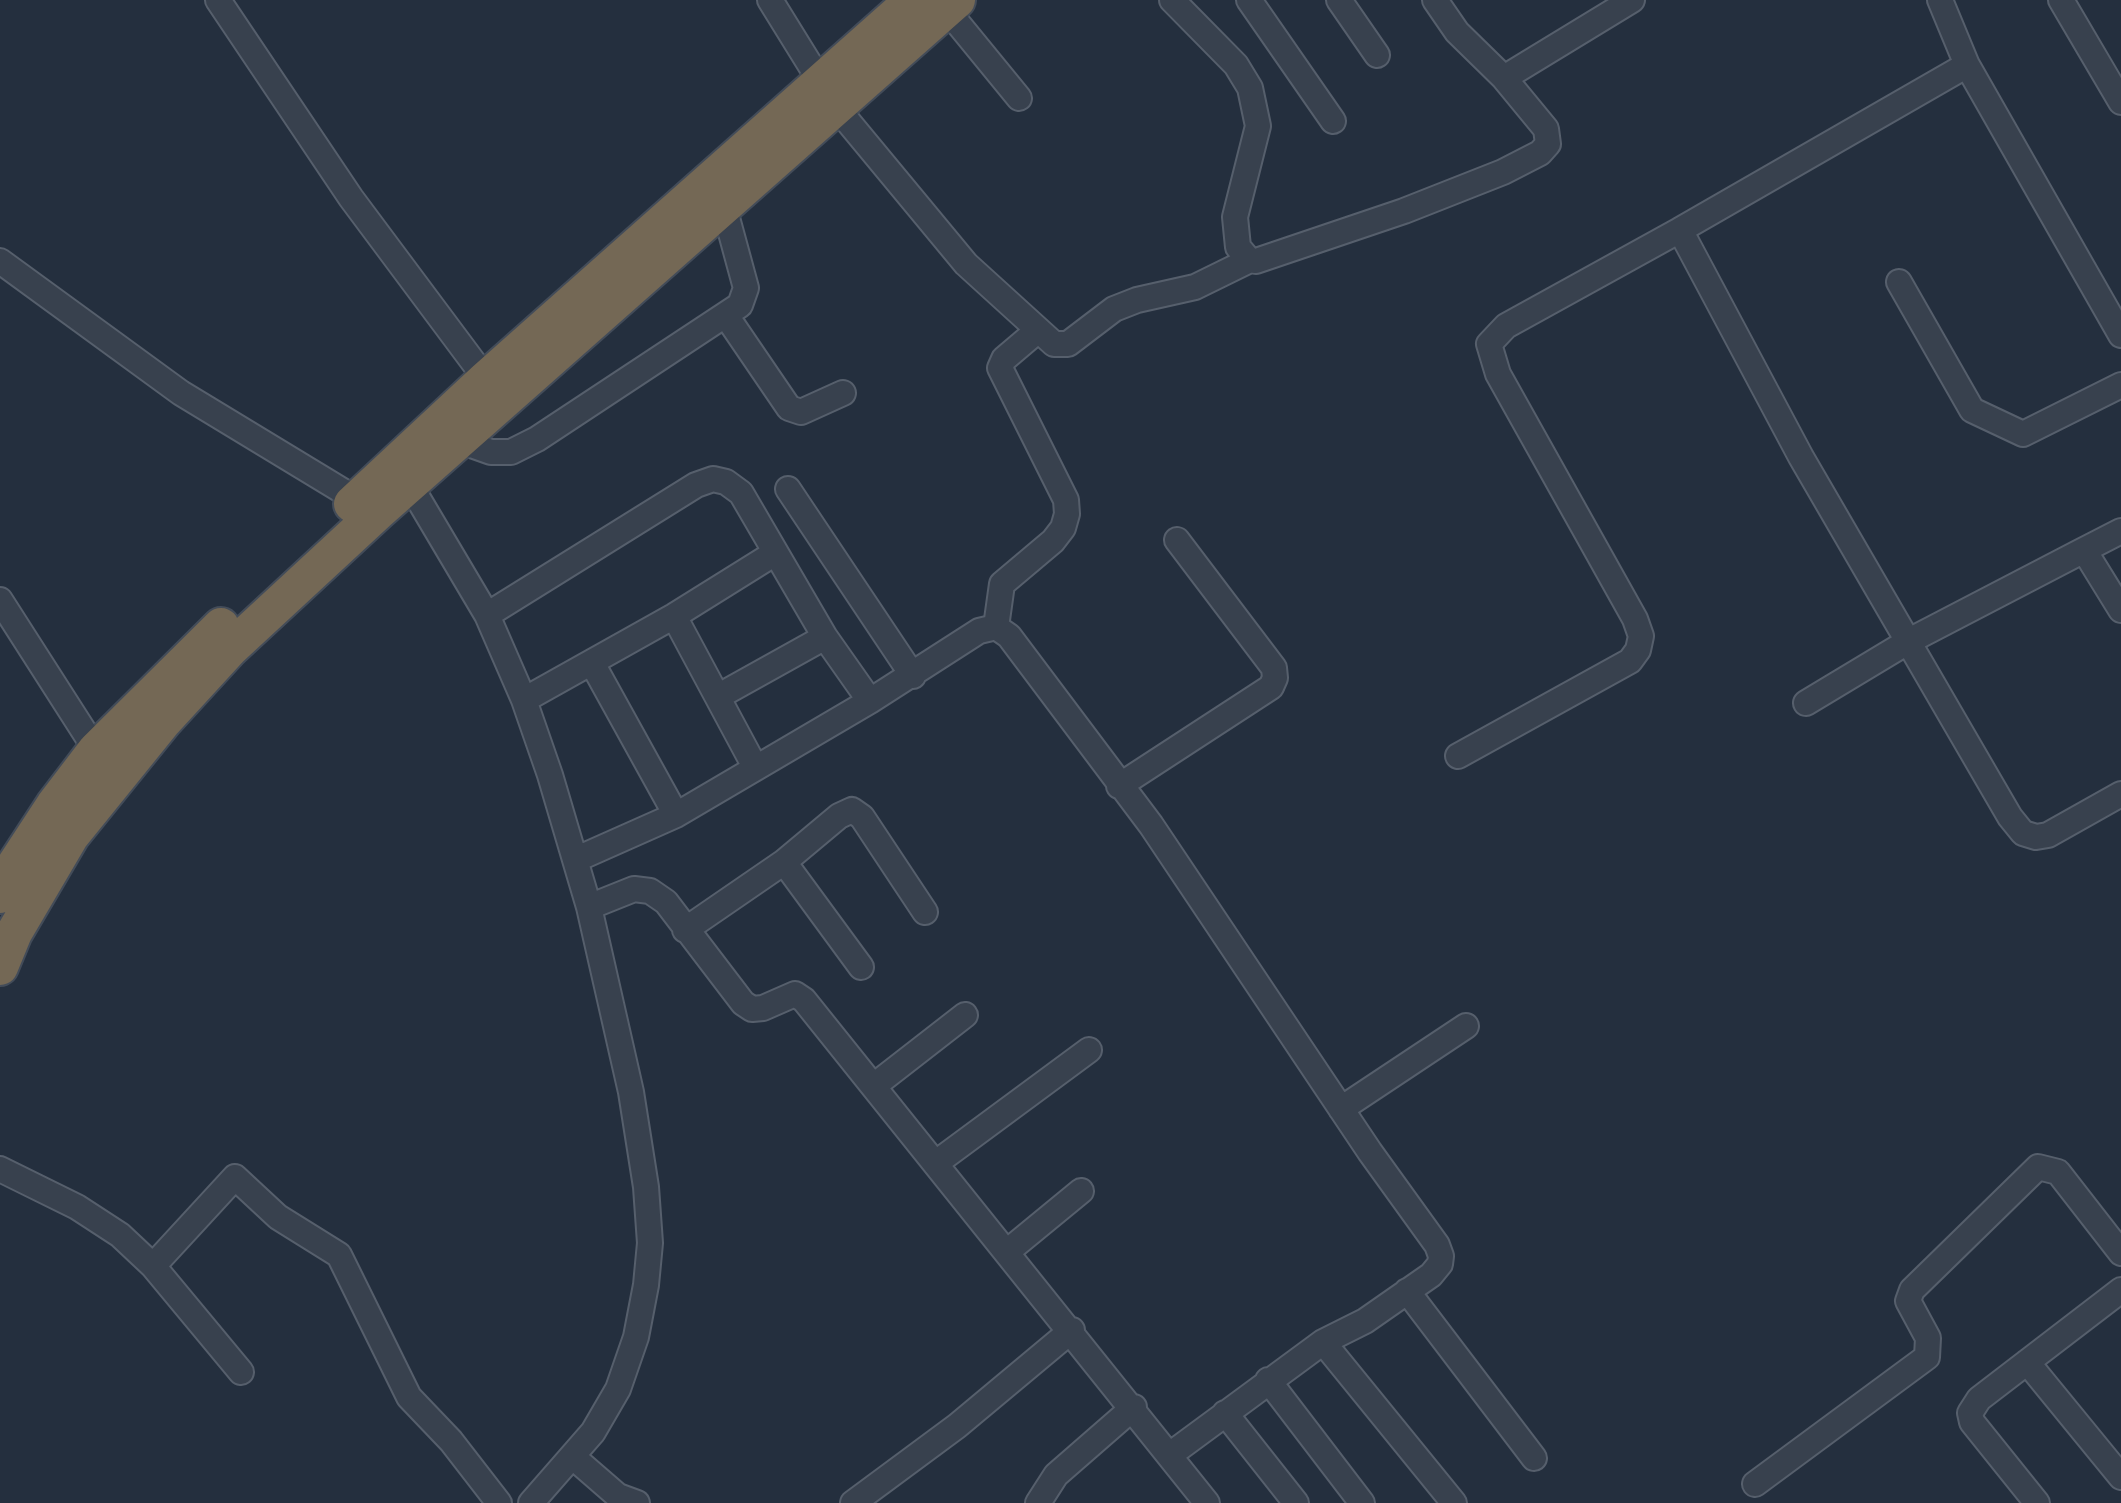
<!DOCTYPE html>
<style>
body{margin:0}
canvas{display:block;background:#242f3e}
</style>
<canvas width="2121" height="1503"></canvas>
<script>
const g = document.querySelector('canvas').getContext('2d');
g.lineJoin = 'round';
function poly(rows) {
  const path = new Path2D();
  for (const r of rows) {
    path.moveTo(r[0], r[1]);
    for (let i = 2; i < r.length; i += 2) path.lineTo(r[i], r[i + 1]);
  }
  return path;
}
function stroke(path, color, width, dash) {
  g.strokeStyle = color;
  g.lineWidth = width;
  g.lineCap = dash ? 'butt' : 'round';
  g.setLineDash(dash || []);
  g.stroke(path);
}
const minor = poly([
 [218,0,351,198,486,379],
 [770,0,822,84],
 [1172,0,1236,65,1250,88,1258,126,1235,217,1238,247,1249,260,1256,261,1404,211,1503,172,1540,153,1548,144,1546,129,1504,78,1457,32,1435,0],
 [1249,0,1333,121],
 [1339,0,1377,55],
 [1940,0,1967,65],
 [2061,0,2121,102],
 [947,10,1019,98],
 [1504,78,1632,0],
 [836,107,966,264,1054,344,1068,344,1114,309,1137,300,1195,287,1250,260],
 [1680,230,1967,65,2121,335],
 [0,261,181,393,369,507],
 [1899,282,1972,410,2023,434,2121,385],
 [727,317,789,408,801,412,843,393],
 [460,441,491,452,511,452,537,439,740,305,746,288,724,207],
 [410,485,487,615,524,700,550,775,589,907,631,1092,646,1187,650,1243,646,1285,636,1337,618,1389,593,1432,531,1503],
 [788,489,913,676],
 [2121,531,2084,550,2121,610],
 [0,600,96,750],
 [487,615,696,485,713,479,726,482,741,493,825,637,870,701],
 [674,616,755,767],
 [996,627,1002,584,1053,541,1063,528,1067,514,1066,500,1000,368,1004,359,1037,331],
 [592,663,676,815],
 [719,696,825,637],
 [524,700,674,616,775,553],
 [1806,703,1909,641,2084,550],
 [1458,756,1630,661,1638,650,1641,636,1635,619,1498,374,1489,344,1506,326,1680,230,1801,457,2010,817,2023,833,2036,837,2048,835,2121,794],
 [1119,786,1271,687,1275,678,1274,668,1177,540],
 [577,859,676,815,870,701,979,631,996,627,1009,636,1151,825,1370,1152,1437,1245,1441,1256,1440,1264,1431,1275,1365,1321,1323,1342,1171,1454],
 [784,862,861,967],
 [589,907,634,889,650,891,666,902,743,1003,752,1009,763,1008,795,994,804,1000,1207,1503],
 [685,930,784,862,839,816,852,810,862,817,925,912],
 [875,1085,965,1015],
 [1341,1109,1466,1026],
 [936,1163,1089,1050],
 [0,1169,77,1207,120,1235,153,1266,241,1372],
 [1008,1251,1081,1191],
 [153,1266,235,1177,278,1217,339,1255,409,1397,451,1441,499,1503],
 [1407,1291,1534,1458],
 [1323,1342,1454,1503],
 [2027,1362,2121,1477],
 [1268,1380,1362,1503],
 [1225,1413,1296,1503],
 [573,1457,618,1496,637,1503],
 [1755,1484,1927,1357,1928,1338,1908,1301,1912,1290,2038,1167,2058,1172,2121,1253],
 [853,1503,957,1426,1072,1330],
 [1038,1503,1056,1475,1134,1407],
 [2037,1503,1972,1422,1970,1413,1979,1399,2121,1290]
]);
const highway = poly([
 [352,504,486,379,913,0],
 [0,895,16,863,54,805,96,750,221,626],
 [0,967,14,933,71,836,164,721,230,649,378,512,957,0]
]);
stroke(minor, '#565f6c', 28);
stroke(highway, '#434c59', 40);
stroke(minor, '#38414e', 24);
stroke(highway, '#746855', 36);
</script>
